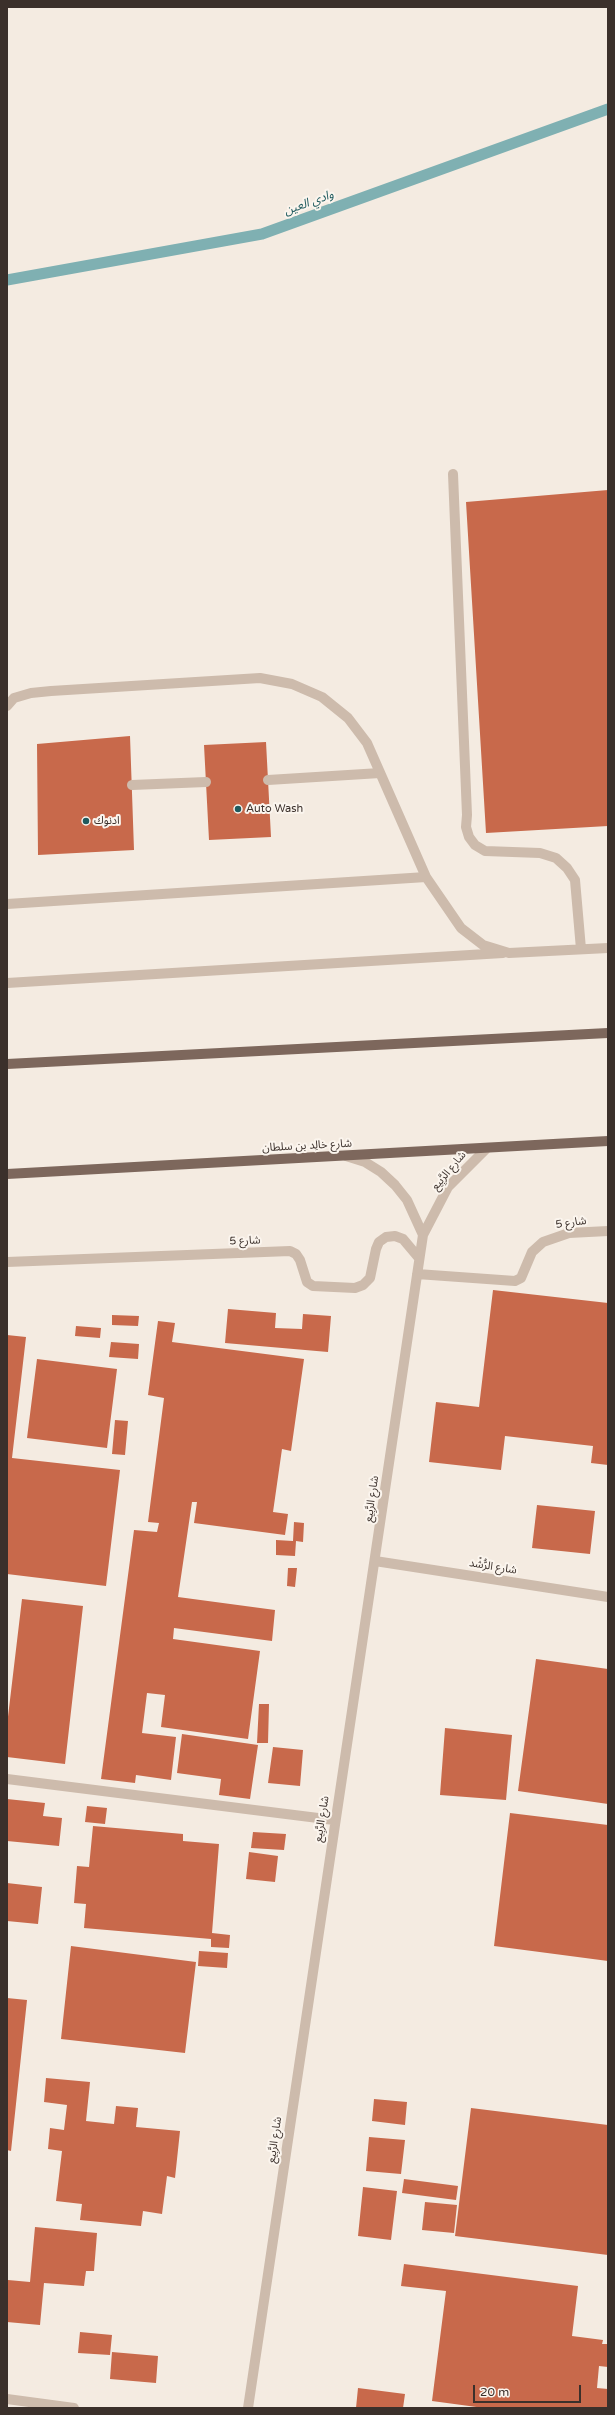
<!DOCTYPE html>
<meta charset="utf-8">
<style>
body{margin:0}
#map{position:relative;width:615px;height:2415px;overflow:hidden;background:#f4ebe1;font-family:"Varela Round",sans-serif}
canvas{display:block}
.frame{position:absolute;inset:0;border:8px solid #3b302b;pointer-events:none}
.scale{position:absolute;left:473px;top:2385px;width:108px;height:18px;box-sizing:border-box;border:2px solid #3b302b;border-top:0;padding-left:5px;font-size:12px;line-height:14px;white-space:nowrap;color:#3b302b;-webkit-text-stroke:3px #fbf5ee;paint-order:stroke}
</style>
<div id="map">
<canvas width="615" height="2415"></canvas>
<div class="frame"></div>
<div class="scale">20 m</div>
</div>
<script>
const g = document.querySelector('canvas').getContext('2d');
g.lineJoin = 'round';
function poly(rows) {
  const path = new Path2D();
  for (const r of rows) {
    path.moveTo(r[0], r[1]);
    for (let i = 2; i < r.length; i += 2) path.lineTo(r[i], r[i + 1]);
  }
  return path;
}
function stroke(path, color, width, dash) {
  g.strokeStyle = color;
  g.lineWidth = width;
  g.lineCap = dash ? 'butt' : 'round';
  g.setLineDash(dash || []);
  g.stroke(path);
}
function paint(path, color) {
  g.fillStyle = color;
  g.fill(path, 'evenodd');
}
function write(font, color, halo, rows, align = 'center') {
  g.font = font + ' "Varela Round","Noto Sans Arabic",sans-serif';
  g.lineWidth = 4;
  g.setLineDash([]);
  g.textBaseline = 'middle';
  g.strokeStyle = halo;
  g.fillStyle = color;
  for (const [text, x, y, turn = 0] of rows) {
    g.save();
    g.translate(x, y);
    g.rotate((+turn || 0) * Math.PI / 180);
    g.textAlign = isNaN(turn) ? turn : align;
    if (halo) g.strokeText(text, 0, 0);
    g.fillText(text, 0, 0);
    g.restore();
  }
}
const stream = poly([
 [7,280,262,234,608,109]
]);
const building = poly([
 [608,490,608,826,486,833,466,502],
 [130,736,134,850,38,855,37,744],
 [266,742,271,837,209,840,204,745],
 [493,1290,608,1303,608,1465,591,1463,593,1446,505,1436,501,1470,429,1462,436,1402,479,1407],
 [228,1309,276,1313,275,1328,302,1329,303,1314,331,1316,328,1352,225,1343],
 [112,1315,139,1316,138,1326,112,1325],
 [158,1321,175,1323,172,1342,304,1359,291,1451,282,1449,273,1512,288,1514,285,1535,194,1523,197,1502,192,1502,178,1597,275,1610,272,1641,174,1628,173,1639,260,1651,248,1739,161,1727,165,1695,147,1693,142,1733,176,1737,171,1780,136,1775,135,1783,101,1779,134,1530,157,1532,159,1523,148,1522,164,1398,148,1395],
 [76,1326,101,1328,100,1338,75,1336],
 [7,1335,26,1337,12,1458,120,1470,106,1586,7,1574],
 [111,1342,139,1344,138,1359,109,1357],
 [37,1359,117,1369,107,1448,27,1438],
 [115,1420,128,1421,125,1455,112,1454],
 [537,1505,595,1511,590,1554,532,1548],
 [294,1522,304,1523,303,1542,296,1541,295,1556,276,1555,276,1540,293,1541],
 [288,1568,297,1568,295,1587,287,1586],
 [22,1599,83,1606,65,1764,7,1757,7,1725],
 [536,1659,608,1669,608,1804,518,1791],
 [259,1704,269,1704,268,1743,257,1743],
 [445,1728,512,1735,506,1800,440,1795],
 [182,1734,258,1745,250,1799,219,1795,221,1779,177,1773],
 [273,1747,303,1750,300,1786,268,1783],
 [7,1799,45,1803,43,1816,62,1818,59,1846,7,1841],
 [87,1806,107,1808,105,1824,85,1822],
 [510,1813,608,1825,608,1961,494,1946],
 [93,1826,183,1834,183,1841,219,1844,212,1933,230,1935,229,1948,211,1947,211,1939,84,1928,86,1904,74,1903,77,1866,89,1867],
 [253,1832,286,1834,284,1850,251,1848],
 [249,1852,278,1856,275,1882,246,1879],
 [7,1883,42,1887,38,1924,7,1921],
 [71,1946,196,1962,185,2053,61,2039],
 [199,1951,228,1953,227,1968,198,1966],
 [7,1998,27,2000,11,2151,7,2150],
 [46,2078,90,2082,86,2121,114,2124,116,2106,138,2108,136,2127,180,2131,175,2178,167,2176,162,2214,143,2211,141,2226,80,2220,82,2204,56,2201,62,2151,48,2149,50,2128,64,2130,67,2105,44,2102],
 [374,2099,407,2102,405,2125,372,2121],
 [471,2108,608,2125,608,2255,455,2236],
 [369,2137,405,2140,401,2174,366,2171],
 [404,2179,458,2186,456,2200,402,2193],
 [363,2187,397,2191,391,2240,358,2236],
 [425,2202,457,2205,454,2233,422,2230],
 [35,2227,97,2233,94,2271,86,2271,84,2286,44,2283,40,2325,7,2322,8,2280,30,2282],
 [404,2264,578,2286,572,2336,603,2340,602,2344,608,2344,608,2367,599,2366,597,2388,608,2389,608,2408,484,2408,432,2401,446,2291,401,2286],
 [80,2332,112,2335,110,2355,78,2353],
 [112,2352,158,2356,156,2383,110,2379],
 [358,2388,405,2394,403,2408,356,2408]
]);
const service = poly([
 [453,474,467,815,466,827,469,837,475,845,485,851,540,853,556,858,567,868,575,880,581,949],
 [7,706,14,698,31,693,51,691,260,678,292,684,322,697,348,718,367,743,426,877,461,928,483,945,509,953,608,948],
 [268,780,380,773],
 [132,785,206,782],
 [7,904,426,877],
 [7,983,503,953]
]);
const minor = poly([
 [346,1156,365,1162,381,1172,395,1185,407,1200,423,1235],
 [7,1262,290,1251,296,1254,300,1260,307,1282,313,1286,355,1288,363,1285,370,1278,376,1249,379,1242,386,1237,395,1236,403,1239,419,1258],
 [417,1274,515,1281,521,1278,532,1252,543,1242,569,1233,608,1231],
 [375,1561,608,1597],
 [7,1779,334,1820],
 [7,2399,74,2408],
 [248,2408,423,1235,448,1187,487,1148]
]);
const primary = poly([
 [7,1064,608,1033],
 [7,1174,608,1141]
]);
const markers = [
 [238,809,4,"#1f5a5e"],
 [86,821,4,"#1f5a5e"]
];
const poiNames = [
 ["Auto Wash",246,809],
 ["ادنوك",94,821]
];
const streetNames = [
 ["شارع خالِد بن سلطان",307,1146,-3],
 ["شارع الرَّبِيع",449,1171,-50],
 ["شارع 5",571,1223,-8],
 ["شارع 5",245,1241,-2],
 ["شارع الرَّبِيع",372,1499,-82],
 ["شارع الرُّشْد",493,1567,9],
 ["شارع الرَّبِيع",322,1819,-81],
 ["شارع الرَّبِيع",275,2140,-82]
];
const waterNames = [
 ["وادي العين",309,203,-20]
];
stroke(stream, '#7fb0b2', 11);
paint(building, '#c8694b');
stroke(service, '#cdbbac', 10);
stroke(minor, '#cdbbac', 10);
stroke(primary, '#7d675c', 10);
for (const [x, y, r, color] of markers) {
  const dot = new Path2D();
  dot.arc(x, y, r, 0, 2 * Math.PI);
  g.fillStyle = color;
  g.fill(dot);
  stroke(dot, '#fbf5ee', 1.5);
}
write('11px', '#3b302b', '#fbf5ee', poiNames, 'left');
write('11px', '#3b302b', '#fbf5ee', streetNames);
write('italic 12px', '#1f5a5e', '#fbf5ee', waterNames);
</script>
